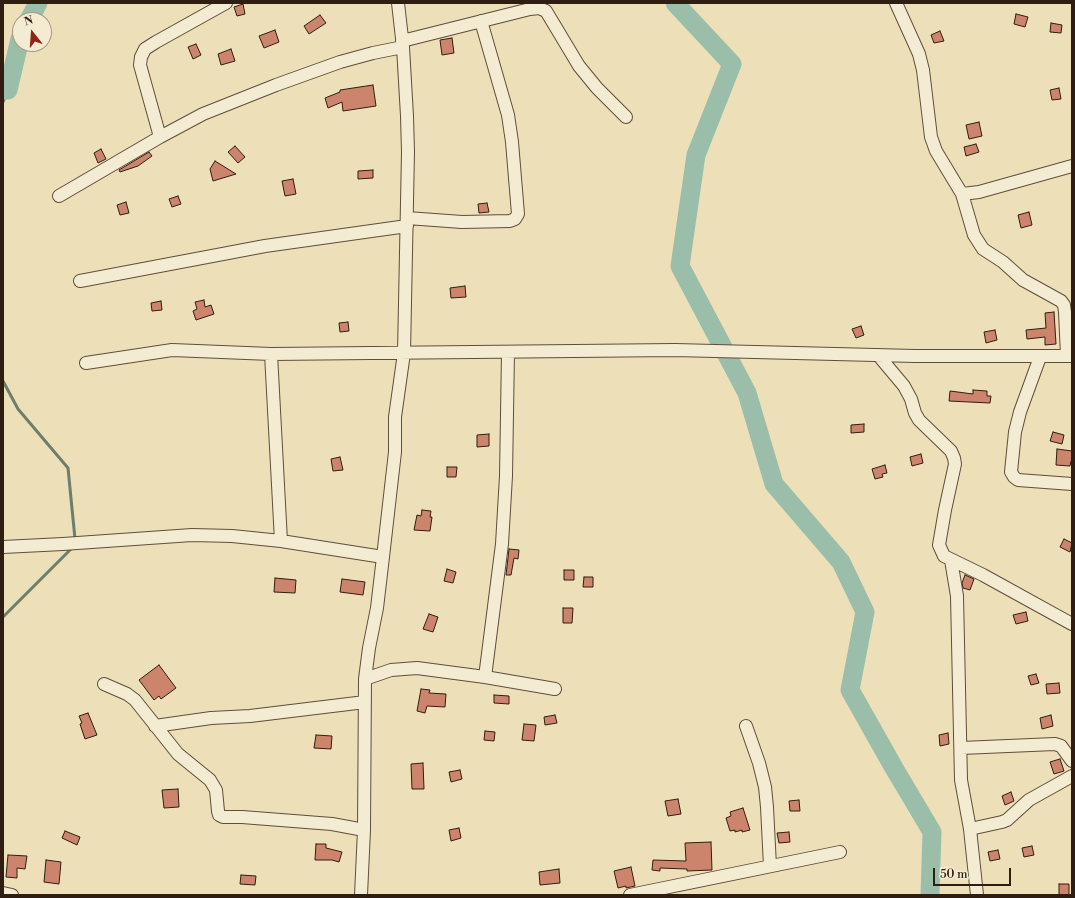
<!DOCTYPE html>
<style>
body{margin:0}
#map{position:relative;width:1075px;height:898px;overflow:hidden;background:#ede0b9;font-family:"Libre Bodoni",serif}
canvas{display:block}
.frame{position:absolute;inset:0;border:4px solid #2f1d11;pointer-events:none}
.north{position:absolute;left:12px;top:12px;width:40px;height:40px;box-sizing:border-box;background:#f3ebd2;border:1px solid #a59985;border-radius:50%;rotate:343deg;font-size:11px;font-weight:700;line-height:16px;text-align:center;color:#2f1d11}
.north::after{content:'';display:block;margin:auto;width:14px;height:18px;background:#8f2418;clip-path:polygon(50% 0,100% 100%,50% 72%,0 100%)}
.scale{position:absolute;left:933px;top:868px;width:78px;height:18px;box-sizing:border-box;border:2px solid #2f1d11;border-top:0;padding-left:5px;font-size:12px;line-height:14px;white-space:nowrap;color:#2f1d11;-webkit-text-stroke:3px #f3ebd2;paint-order:stroke}
</style>
<div id="map">
<canvas width="1075" height="898"></canvas>
<div class="frame"></div>
<div class="north">N</div>
<div class="scale">50 m</div>
</div>
<script>
const g = document.querySelector('canvas').getContext('2d');
g.lineJoin = 'round';
function poly(rows) {
  const path = new Path2D();
  for (const r of rows) {
    path.moveTo(r[0], r[1]);
    for (let i = 2; i < r.length; i += 2) path.lineTo(r[i], r[i + 1]);
  }
  return path;
}
function stroke(path, color, width, dash) {
  g.strokeStyle = color;
  g.lineWidth = width;
  g.lineCap = dash ? 'butt' : 'round';
  g.setLineDash(dash || []);
  g.stroke(path);
}
function paint(path, color) {
  g.fillStyle = color;
  g.fill(path, 'evenodd');
}
const stream = poly([
 [3,102,8,90],
 [3,381,18,409,68,468,75,539],
 [3,617,72,548]
]);
const river = poly([
 [675,3,732,64,696,155,680,266,747,393,774,484,841,562,865,612,850,690,894,768,932,832,930,895],
 [29,20,38,3],
 [3,90,8,90,20,39]
]);
const building = poly([
 [243,4,245,14,237,16,234,7,243,4],
 [1016,14,1028,17,1025,27,1014,24,1016,14],
 [320,15,326,23,309,34,304,26,320,15],
 [1051,23,1062,25,1061,33,1050,32,1051,23],
 [275,30,279,42,264,48,259,36,275,30],
 [940,31,944,41,934,43,931,35,940,31],
 [452,38,454,53,442,55,440,40,452,38],
 [196,44,201,55,193,59,188,47,196,44],
 [231,49,235,61,221,65,218,54,231,49],
 [373,85,376,106,343,111,342,102,328,108,325,98,340,92,340,90,373,85],
 [1059,88,1061,99,1052,100,1050,90,1059,88],
 [979,122,982,136,969,139,966,125,979,122],
 [976,144,979,152,966,156,964,147,976,144],
 [235,146,245,157,238,163,228,152,235,146],
 [101,149,106,159,98,163,94,153,101,149],
 [149,152,152,156,138,166,120,172,119,170,149,152],
 [215,161,236,174,213,181,210,169,215,161],
 [373,170,373,178,358,179,358,171,373,170],
 [293,179,296,194,285,196,282,181,293,179],
 [178,196,181,204,172,207,169,199,178,196],
 [126,202,129,213,120,215,117,205,126,202],
 [487,203,489,212,479,213,478,204,487,203],
 [1029,212,1032,225,1021,228,1018,215,1029,212],
 [465,286,466,297,451,298,450,288,465,286],
 [204,300,205,307,211,305,214,314,196,320,193,311,197,309,195,302,204,300],
 [161,301,162,310,152,311,151,303,161,301],
 [1054,312,1056,344,1045,345,1045,337,1027,339,1026,330,1046,328,1045,313,1054,312],
 [348,322,349,331,340,332,339,323,348,322],
 [861,326,864,335,856,338,852,329,861,326],
 [995,330,997,340,986,343,984,332,995,330],
 [973,390,987,391,987,396,991,396,990,403,949,401,950,391,973,394,973,390],
 [864,424,864,432,851,433,851,425,864,424],
 [1053,432,1064,435,1062,444,1050,441,1053,432],
 [489,434,489,446,477,447,477,435,489,434],
 [1057,449,1072,451,1072,461,1071,461,1070,466,1056,465,1057,449],
 [921,454,923,463,912,466,910,457,921,454],
 [340,457,343,470,333,471,331,459,340,457],
 [885,465,887,473,882,474,883,477,875,479,872,469,885,465],
 [447,467,457,467,456,477,447,477,447,467],
 [422,510,431,511,430,517,432,517,430,531,414,530,417,515,421,516,422,510],
 [1064,539,1072,543,1070,552,1060,547,1064,539],
 [509,549,519,550,518,559,514,558,511,575,506,575,509,549],
 [447,569,456,572,453,583,444,581,447,569],
 [564,570,574,570,574,580,564,580,564,570],
 [965,575,974,579,970,590,963,588,962,583,965,575],
 [584,577,593,577,593,587,583,587,584,577],
 [275,578,296,580,295,593,274,592,275,578],
 [342,579,365,582,363,595,340,592,342,579],
 [563,608,573,608,572,623,563,623,563,608],
 [1026,612,1028,621,1016,624,1013,615,1026,612],
 [429,614,438,617,433,632,423,629,429,614],
 [159,665,176,688,161,699,159,696,154,700,139,680,159,665],
 [1036,674,1039,683,1031,685,1028,676,1036,674],
 [1059,683,1060,693,1047,694,1046,684,1059,683],
 [421,689,430,690,429,693,446,694,445,707,427,706,425,713,417,711,421,689],
 [494,695,509,696,509,704,494,703,494,695],
 [88,713,97,735,85,739,80,724,82,723,79,716,88,713],
 [555,715,557,723,545,725,544,717,555,715],
 [1051,715,1053,726,1042,729,1040,718,1051,715],
 [524,724,536,725,534,741,522,740,524,724],
 [485,731,495,732,494,741,484,740,485,731],
 [948,733,949,744,940,746,939,735,948,733],
 [316,735,332,736,331,749,314,748,316,735],
 [1060,759,1064,771,1054,774,1050,762,1060,759],
 [423,763,424,789,412,789,411,764,423,763],
 [460,770,462,779,451,782,449,772,460,770],
 [178,789,179,807,164,808,162,790,178,789],
 [1011,792,1014,801,1005,805,1002,796,1011,792],
 [678,799,681,814,668,816,665,801,678,799],
 [799,800,800,811,790,811,789,801,799,800],
 [743,808,750,830,742,832,742,830,735,832,735,830,730,831,726,818,731,816,730,812,743,808],
 [459,828,461,838,451,841,449,830,459,828],
 [65,831,80,837,77,845,62,838,65,831],
 [789,832,790,842,779,843,777,833,789,832],
 [711,842,712,870,687,871,687,869,660,868,660,871,652,870,653,860,686,861,685,843,711,842],
 [316,844,326,844,326,848,342,852,339,862,332,860,315,860,316,844],
 [1032,846,1034,855,1024,857,1022,848,1032,846],
 [998,850,1000,859,990,861,988,852,998,850],
 [8,855,27,856,25,869,17,868,17,878,6,877,8,855],
 [46,860,61,862,59,884,44,882,46,860],
 [631,867,635,886,626,888,626,886,618,888,614,871,631,867],
 [559,869,560,883,540,885,539,872,559,869],
 [241,875,256,876,255,885,240,884,241,875],
 [1059,884,1069,884,1069,895,1059,895,1059,884]
]);
const minor = poly([
 [896,3,919,54,923,70,931,137,936,151,962,194,974,235,983,249,1003,262,1023,280,1061,301,1064,305,1065,312,1067,356],
 [402,41,530,9,539,8,546,11,579,66,597,88,626,117],
 [160,137,140,65,141,57,145,49,156,42,226,3],
 [962,194,979,192,1072,166],
 [59,196,160,137,203,114,276,85,340,62,373,53,403,47],
 [407,218,462,222,510,221,515,219,518,214,512,142,508,115,481,21],
 [80,281,265,246,407,226],
 [271,354,281,541],
 [878,355,904,386,911,399,915,413,919,420,951,451,954,458,955,464,945,510,939,545,944,556,983,575,1072,624],
 [1040,357,1020,412,1015,432,1011,472,1014,477,1018,480,1072,484],
 [86,363,172,350,271,354,675,350,915,356,1072,356],
 [3,547,63,544,192,535,232,536,281,541,383,557],
 [951,560,957,596,961,780,970,829,977,895],
 [485,677,502,544,506,476,508,352],
 [365,679,391,670,417,668,485,677,555,689],
 [104,684,127,694,135,700,178,754,210,780,216,790,218,811,219,815,223,817,242,817,332,824,364,830],
 [155,726,211,718,250,716,365,702],
 [746,726,759,763,765,787,767,807,770,866],
 [961,748,1055,744,1061,746,1072,761],
 [970,829,1002,822,1007,820,1029,800,1072,776],
 [3,893,12,895],
 [361,895,364,830,365,679,369,648,377,608,383,557,395,452,395,417,404,353,408,152,407,116,403,47,398,3],
 [630,895,840,852]
]);
stroke(stream, '#6f7e6c', 3);
stroke(river, '#9abea9', 19);
paint(building, '#cc856c');
stroke(building, '#2f1d11', 1);
stroke(minor, '#5e4e3b', 14);
stroke(minor, '#f3ebd2', 12);
</script>
